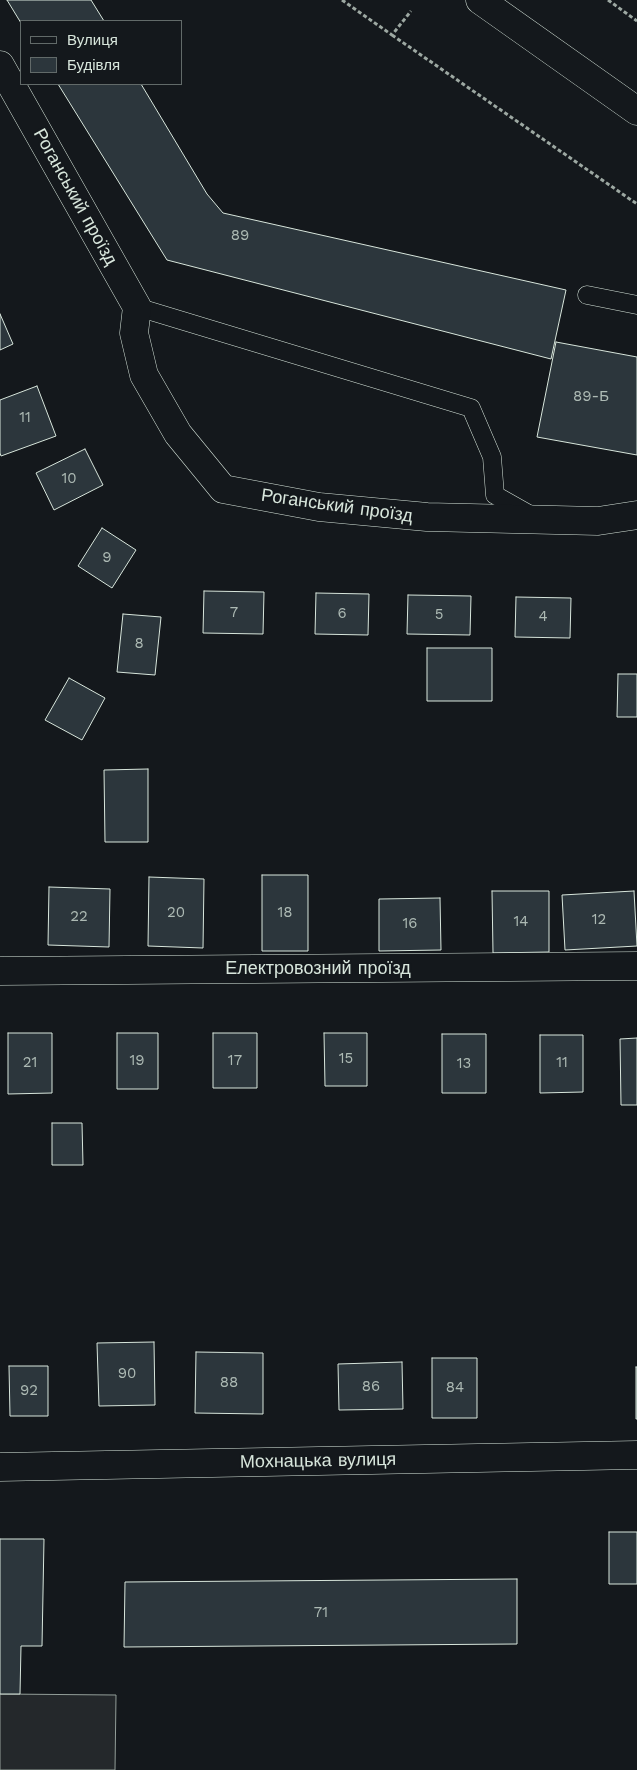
<!DOCTYPE html>
<meta charset="utf-8">
<style>
body{margin:0}
#map{position:relative;width:637px;height:1770px;overflow:hidden;background:#14181c;font-family:"Work Sans",sans-serif}
canvas{display:block}
.legend{position:absolute;left:20px;top:20px;width:162px;height:65px;box-sizing:border-box;background:#14181c;border:1px solid #626a69;margin:0;padding:6px 9px;list-style:none;font-size:15px;color:#d8e6dc}
.legend li{display:flex;align-items:center;gap:10px;height:25px}
.legend b{width:25px;border:1px solid #626a69}
</style>
<div id="map">
<canvas width="637" height="1770"></canvas>
<ul class="legend">
<li><b style="height:6px;background:#14181c"></b>Вулиця</li>
<li><b style="height:14px;background:#2c363c"></b>Будівля</li>
</ul>
</div>
<script>
const g = document.querySelector('canvas').getContext('2d');
g.lineJoin = 'round';
function paint(path, color) {
  g.fillStyle = color;
  g.fill(path, 'evenodd');
}
function poly(rows) {
  const path = new Path2D();
  for (const r of rows) {
    path.moveTo(r[0], r[1]);
    for (let i = 2; i < r.length; i += 2) path.lineTo(r[i], r[i + 1]);
  }
  return path;
}
function stroke(path, color, width, dash) {
  g.strokeStyle = color;
  g.lineWidth = width;
  g.lineCap = dash ? 'butt' : 'round';
  g.setLineDash(dash || []);
  g.stroke(path);
}
function write(font, color, halo, rows, align = 'center') {
  g.font = font + ' "Work Sans",sans-serif';
  g.lineWidth = 4;
  g.setLineDash([]);
  g.textBaseline = 'middle';
  g.strokeStyle = halo;
  g.fillStyle = color;
  for (const [text, x, y, turn = 0] of rows) {
    g.save();
    g.translate(x, y);
    g.rotate((+turn || 0) * Math.PI / 180);
    g.textAlign = isNaN(turn) ? turn : align;
    if (halo) g.strokeText(text, 0, 0);
    g.fillText(text, 0, 0);
    g.restore();
  }
}
const parking = poly([
 [0,1694,116,1695,115,1770,0,1770,0,1694]
]);
const building = poly([
 [7,0,91,0,104,21,21,21,21,23,7,0],
 [58,84,141,84,207,194,223,213,566,290,551,359,167,260,58,84],
 [0,314,13,344,0,350,0,314],
 [556,342,637,357,637,455,537,437,556,342],
 [37,386,56,436,1,456,0,453,0,400,37,386],
 [85,449,103,485,54,510,36,473,85,449],
 [102,528,136,550,112,588,78,566,102,528],
 [204,591,264,592,263,634,203,633,204,591],
 [316,593,369,594,368,635,315,634,316,593],
 [408,595,471,596,470,635,407,634,408,595],
 [516,597,571,598,570,638,515,637,516,597],
 [123,614,161,617,155,675,117,672,123,614],
 [427,648,492,648,492,701,427,701,427,648],
 [618,674,637,674,637,717,617,717,618,674],
 [69,678,105,698,82,740,45,720,69,678],
 [148,769,148,842,105,842,104,770,148,769],
 [262,875,308,875,308,951,262,951,262,875],
 [149,877,204,879,203,948,148,946,149,877],
 [49,887,110,889,109,947,48,945,49,887],
 [492,891,549,891,549,952,493,953,492,891],
 [634,891,637,946,565,950,562,895,634,891],
 [440,898,441,950,379,951,379,899,440,898],
 [8,1033,52,1033,52,1093,8,1094,8,1033],
 [117,1033,158,1033,158,1089,117,1089,117,1033],
 [213,1033,257,1033,257,1088,213,1088,213,1033],
 [324,1033,367,1033,367,1086,325,1086,324,1033],
 [442,1034,486,1034,486,1093,442,1093,442,1034],
 [540,1035,583,1035,583,1092,540,1093,540,1035],
 [637,1038,637,1105,621,1105,620,1039,637,1038],
 [52,1123,82,1123,83,1165,52,1165,52,1123],
 [154,1342,155,1405,99,1406,97,1343,154,1342],
 [196,1352,263,1353,263,1414,195,1413,196,1352],
 [432,1358,477,1358,477,1418,432,1418,432,1358],
 [402,1362,403,1409,339,1410,338,1364,402,1362],
 [9,1366,48,1366,48,1416,10,1416,9,1366],
 [636,1367,637,1367,637,1419,636,1419,636,1367],
 [609,1532,637,1532,637,1584,609,1584,609,1532],
 [0,1539,44,1539,42,1646,21,1646,20,1694,0,1694,0,1539],
 [517,1579,517,1644,124,1647,125,1582,517,1579]
]);
const path = poly([
 [342,0,392,35,411,11],
 [608,0,637,21],
 [392,35,637,204]
]);
const lane = poly([
 [587,295,637,305],
 [137,307,471,408,492,457,495,495,534,517]
]);
const street = poly([
 [0,65,137,307,134,333,144,375,178,434,223,489,319,507,427,517,598,521,637,515],
 [0,971,637,966],
 [0,1467,637,1455]
]);
const secondary = poly([
 [480,0,637,111]
]);
const numberNames = [
 ["89",240,236],
 ["89-Б",591,397],
 ["11",25,418],
 ["10",69,479],
 ["9",107,558],
 ["7",234,613],
 ["6",342,614],
 ["5",439,615],
 ["4",543,617],
 ["8",139,644],
 ["20",176,913],
 ["18",285,913],
 ["22",79,917],
 ["12",599,920],
 ["14",521,922],
 ["16",410,924],
 ["15",346,1059],
 ["19",137,1061],
 ["17",235,1061],
 ["21",30,1063],
 ["11",562,1063],
 ["13",464,1064],
 ["90",127,1374],
 ["88",229,1383],
 ["86",371,1387],
 ["84",455,1388],
 ["92",29,1391],
 ["71",321,1613]
];
const streetNames = [
 ["Роганський проїзд",75,197,61],
 ["Роганський проїзд",337,506,8],
 ["Електровозний проїзд",318,969],
 ["Мохнацька вулиця",318,1461,-1]
];
paint(parking, '#24282b');
stroke(parking, '#939e99', 1);
paint(building, '#2c363c');
stroke(building, '#d8e6dc', 1);
stroke(lane, '#d8e6dc', 19);
stroke(street, '#d8e6dc', 29);
stroke(secondary, '#d8e6dc', 29);
stroke(path, '#9da8a2', 3, [4, 2.5]);
stroke(lane, '#14181c', 18);
stroke(street, '#14181c', 28);
stroke(secondary, '#14181c', 28);
write('15px', '#adbab4', null, numberNames);
write('18px', '#d8e6dc', '#14181c', streetNames);
</script>
